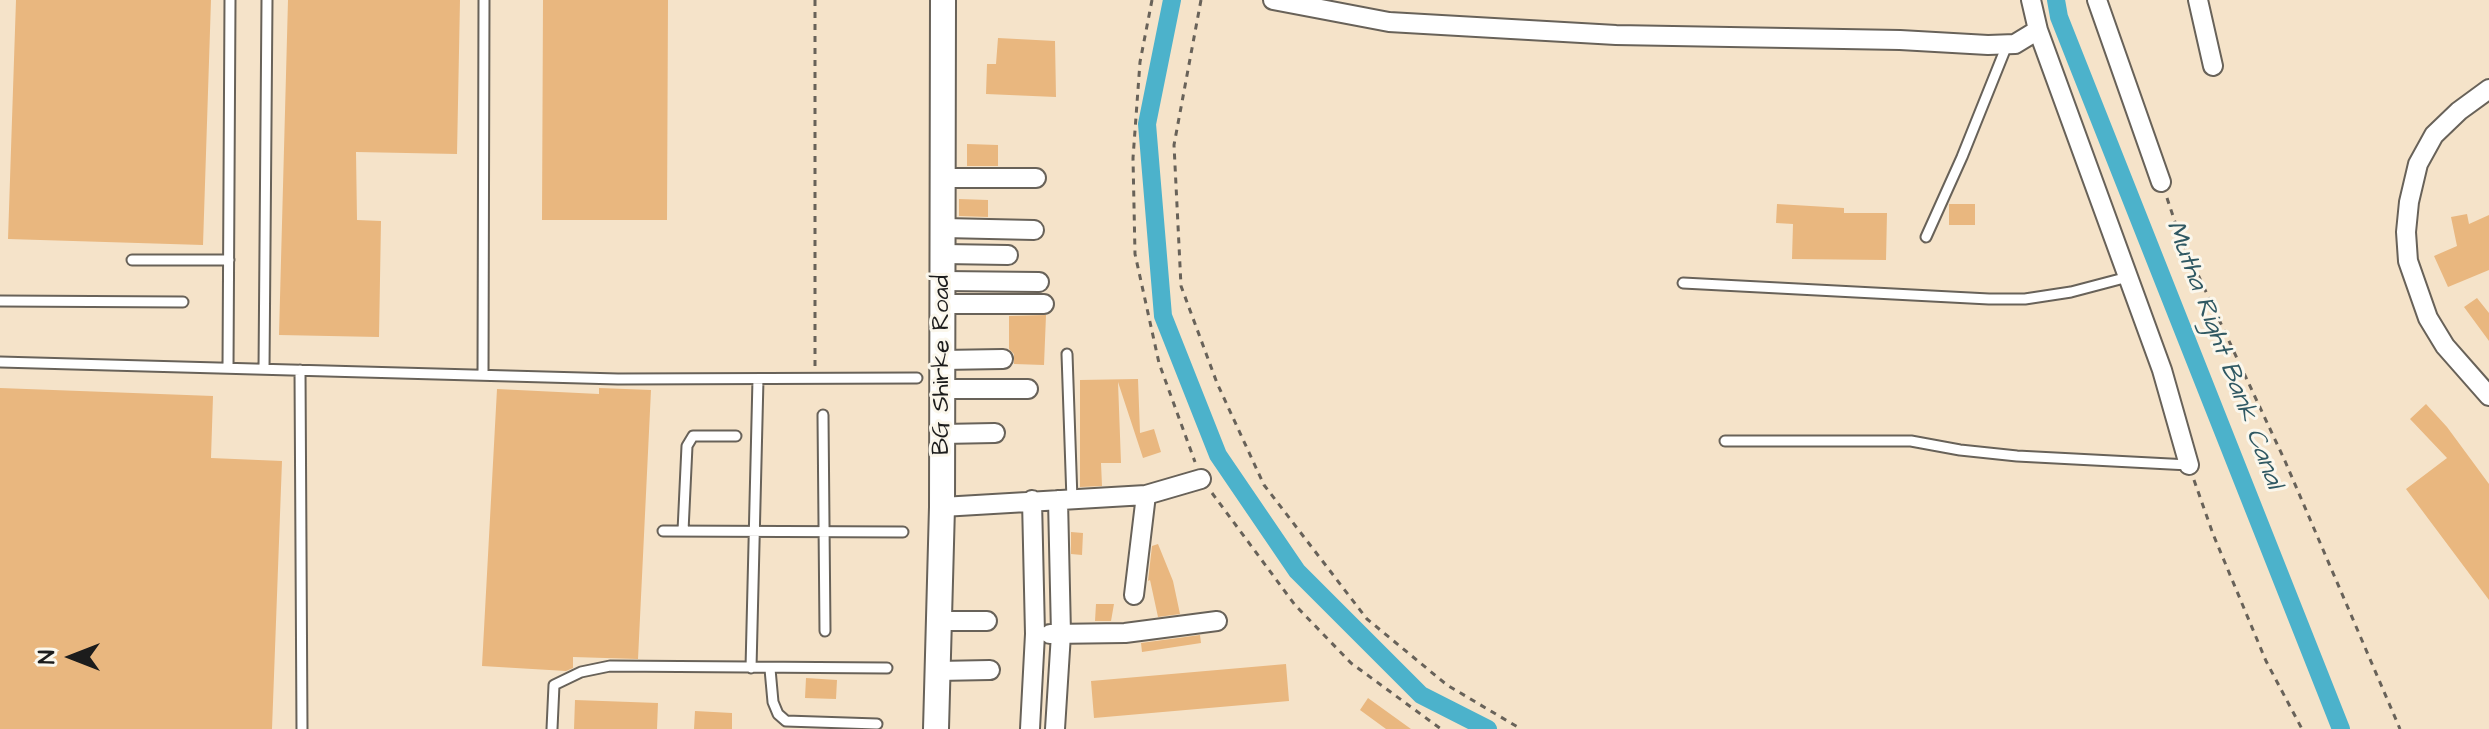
<!DOCTYPE html>
<style>
body{margin:0}
#map{position:relative;width:2489px;height:729px;overflow:hidden;background:#f5e3c9;font-family:"Architects Daughter",sans-serif}
canvas{display:block}
.north{position:absolute;left:32px;top:617px;width:80px;height:80px;-webkit-text-stroke:6px #fbf7ec;paint-order:stroke;rotate:270deg;font-size:22px;font-weight:700;line-height:32px;text-align:center;color:#1c1c1c}
.north::after{content:'';display:block;margin:auto;width:28px;height:36px;background:#1c1c1c;clip-path:polygon(50% 0,100% 100%,50% 72%,0 100%)}
</style>
<div id="map">
<canvas width="2489" height="729"></canvas>
<div class="north">N</div>
</div>
<script>
const g = document.querySelector('canvas').getContext('2d');
g.lineJoin = 'round';
function poly(rows) {
  const path = new Path2D();
  for (const r of rows) {
    path.moveTo(r[0], r[1]);
    for (let i = 2; i < r.length; i += 2) path.lineTo(r[i], r[i + 1]);
  }
  return path;
}
function stroke(path, color, width, dash) {
  g.strokeStyle = color;
  g.lineWidth = width;
  g.lineCap = dash ? 'butt' : 'round';
  g.setLineDash(dash || []);
  g.stroke(path);
}
function paint(path, color) {
  g.fillStyle = color;
  g.fill(path, 'evenodd');
}
function write(font, color, halo, rows, align = 'center') {
  g.font = font + ' "Architects Daughter",sans-serif';
  g.lineWidth = 6;
  g.setLineDash([]);
  g.textBaseline = 'middle';
  g.strokeStyle = halo;
  g.fillStyle = color;
  for (const [text, x, y, turn = 0] of rows) {
    g.save();
    g.translate(x, y);
    g.rotate((+turn || 0) * Math.PI / 180);
    g.textAlign = isNaN(turn) ? turn : align;
    if (halo) g.strokeText(text, 0, 0);
    g.fillText(text, 0, 0);
    g.restore();
  }
}
const canal = poly([
 [1172,0,1147,124,1163,316,1218,455,1297,571,1421,695,1488,729],
 [2056,0,2059,17,2341,729]
]);
const building = poly([
 [16,0,211,0,203,245,8,239],
 [288,0,460,0,457,154,356,152,357,220,381,221,379,337,279,335],
 [543,0,668,0,667,220,542,220],
 [998,38,1055,41,1056,97,986,94,987,64,996,64],
 [967,144,998,145,998,166,967,166],
 [959,199,988,200,988,217,959,216],
 [1777,204,1844,208,1844,213,1887,213,1886,260,1792,259,1793,224,1776,223],
 [1949,204,1975,204,1975,225,1949,225],
 [2467,214,2469,224,2489,215,2489,270,2448,287,2434,256,2457,246,2451,217],
 [2477,298,2489,313,2489,341,2464,307],
 [1046,315,1044,365,1014,364,1014,354,1009,349,1009,316],
 [1138,379,1140,433,1154,429,1161,452,1143,458,1118,382,1121,463,1101,463,1102,486,1080,487,1080,380],
 [0,388,213,396,211,458,282,461,272,729,0,729],
 [599,388,651,390,638,659,573,657,573,668,566,671,482,666,497,389,599,394],
 [2426,404,2447,427,2489,484,2489,600,2406,489,2447,458,2410,419],
 [1071,532,1083,533,1082,555,1071,554],
 [1158,544,1173,581,1180,614,1158,617,1150,580,1148,581,1152,546],
 [1096,604,1114,604,1111,621,1095,621],
 [1200,635,1201,643,1142,652,1141,643],
 [1286,664,1289,701,1094,718,1091,681],
 [806,678,837,680,836,699,805,698],
 [1368,698,1411,729,1386,729,1360,710],
 [575,700,658,703,657,729,574,729],
 [695,711,732,713,732,729,694,729]
]);
const path = poly([
 [815,0,815,367],
 [1152,0,1140,62,1133,158,1135,254,1159,363,1195,462],
 [1201,0,1174,145,1181,286,1217,383,1264,485,1367,619,1447,685,1521,729],
 [2167,198,2179,234,2285,461,2400,729],
 [2194,480,2213,534,2266,661,2302,729],
 [1212,493,1295,605,1351,663,1441,729]
]);
const service = poly([
 [1926,237,1962,157,2007,45],
 [132,260,229,260],
 [1683,283,1989,299,2025,299,2071,292,2128,277],
 [0,301,183,302],
 [1067,354,1072,500],
 [0,362,618,379,917,378],
 [228,368,230,0],
 [264,369,267,0],
 [300,370,302,729],
 [483,375,484,0],
 [823,415,825,631],
 [1725,441,1911,441,1960,450,2017,456,2189,465],
 [663,531,903,532],
 [683,531,687,446,693,436,736,436],
 [751,668,758,379],
 [770,669,773,702,778,714,786,721,877,724],
 [552,729,554,685,581,672,610,666,887,668]
]);
const minor = poly([
 [1273,0,1389,22,1616,35,1900,40,1988,45,2015,44,2038,30],
 [2031,0,2038,30,2162,370,2189,465],
 [2097,0,2161,182],
 [2198,0,2213,66],
 [2489,89,2459,111,2434,135,2418,164,2409,202,2406,232,2408,261,2428,318,2445,346,2489,396],
 [944,178,1036,178],
 [944,228,1034,230],
 [944,254,1008,255],
 [944,281,1039,282],
 [944,304,1044,304],
 [942,360,1003,359],
 [942,389,1028,389],
 [942,434,995,433],
 [942,507,1146,495],
 [1134,595,1146,495,1201,479],
 [939,621,987,621],
 [1050,634,1125,633,1217,621],
 [938,671,990,670],
 [1030,729,1035,634,1032,500],
 [1055,729,1061,634,1058,500]
]);
const tertiary = poly([
 [936,729,942,507,943,0]
]);
const streetNames = [
 ["BG Shirke Road",943,365,-90]
];
const waterNames = [
 ["Mutha Right Bank Canal",2223,355,69]
];
stroke(canal, '#4cb2cb', 18);
paint(building, '#e9b77f');
stroke(service, '#686259', 13);
stroke(minor, '#686259', 22);
stroke(tertiary, '#686259', 28);
stroke(path, '#686259', 3, [6, 6]);
stroke(service, '#fff', 9);
stroke(minor, '#fff', 18);
stroke(tertiary, '#fff', 24);
write('24px', '#1c1c1c', '#fbf7ec', streetNames);
write('italic 26px', '#2f5862', '#fbf7ec', waterNames);
</script>
